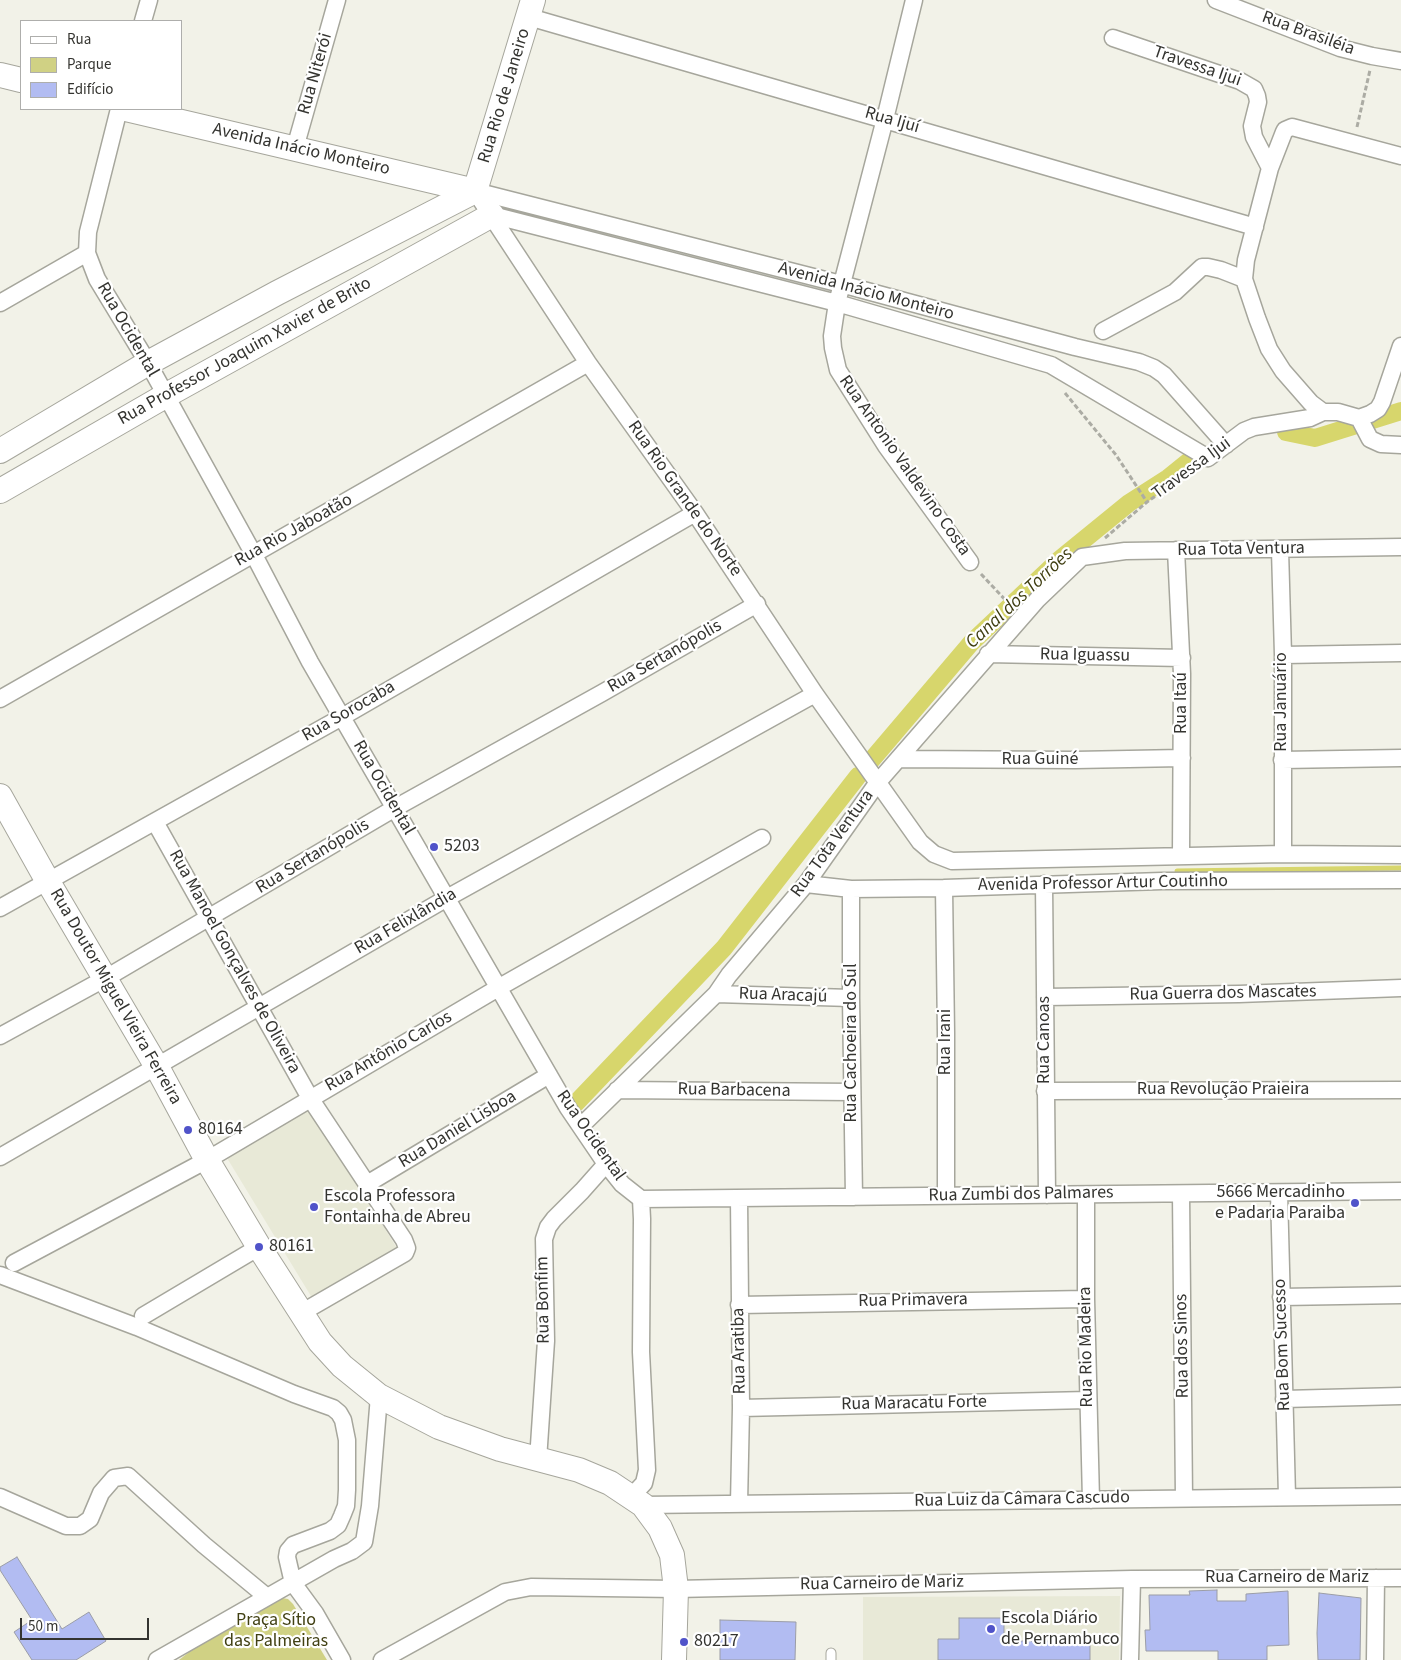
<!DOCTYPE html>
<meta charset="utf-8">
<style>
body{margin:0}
#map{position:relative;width:1401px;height:1660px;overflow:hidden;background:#f2f2e8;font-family:"Source Sans 3",sans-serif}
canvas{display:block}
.legend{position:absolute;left:20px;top:20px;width:162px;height:90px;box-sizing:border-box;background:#fff;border:1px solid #aeaeac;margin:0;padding:6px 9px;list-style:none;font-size:15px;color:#343430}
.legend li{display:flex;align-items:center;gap:10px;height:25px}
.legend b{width:25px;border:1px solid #aeaeac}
.scale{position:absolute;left:20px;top:1618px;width:129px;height:22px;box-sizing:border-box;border:2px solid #343430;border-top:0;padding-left:6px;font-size:15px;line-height:18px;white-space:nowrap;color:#343430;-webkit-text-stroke:4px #fff;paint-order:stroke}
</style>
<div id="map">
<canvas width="1401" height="1660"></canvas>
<ul class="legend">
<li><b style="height:6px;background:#fff"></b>Rua</li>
<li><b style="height:14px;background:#d0d184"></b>Parque</li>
<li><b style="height:14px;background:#b2bcf2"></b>Edifício</li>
</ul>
<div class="scale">50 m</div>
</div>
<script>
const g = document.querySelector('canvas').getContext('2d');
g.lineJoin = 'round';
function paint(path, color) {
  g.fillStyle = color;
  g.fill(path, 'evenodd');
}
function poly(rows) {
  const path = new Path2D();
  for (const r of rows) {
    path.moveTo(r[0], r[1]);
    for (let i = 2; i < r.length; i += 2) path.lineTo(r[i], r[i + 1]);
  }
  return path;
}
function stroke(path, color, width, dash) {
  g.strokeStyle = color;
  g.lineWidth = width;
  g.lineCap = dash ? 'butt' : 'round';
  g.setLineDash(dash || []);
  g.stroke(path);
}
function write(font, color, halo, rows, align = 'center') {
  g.font = font + ' "Source Sans 3",sans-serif';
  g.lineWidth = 4.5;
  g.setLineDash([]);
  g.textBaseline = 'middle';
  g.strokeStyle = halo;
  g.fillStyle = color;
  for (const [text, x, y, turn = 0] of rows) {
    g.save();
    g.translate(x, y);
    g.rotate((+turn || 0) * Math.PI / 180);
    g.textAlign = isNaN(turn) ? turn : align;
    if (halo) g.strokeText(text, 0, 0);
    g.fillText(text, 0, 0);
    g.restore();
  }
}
const built = poly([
 [311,1107,401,1255,317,1306,227,1158],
 [1120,1596,1119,1660,863,1660,863,1597]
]);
const green = poly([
 [282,1598,288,1599,293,1604,327,1660,179,1660,193,1649]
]);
const stream = poly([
 [1177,871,1401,868]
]);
const canal = poly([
 [1286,432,1315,438,1401,411],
 [869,763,971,643,1059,560,1129,503,1168,478,1194,457],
 [576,1103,724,948,858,776]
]);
const building = poly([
 [17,1557,62,1629,89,1612,106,1641,76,1660,32,1660,14,1632,32,1620,0,1570,0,1567,17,1557],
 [1217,1590,1217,1601,1246,1601,1246,1594,1288,1591,1289,1645,1267,1646,1267,1660,1218,1660,1218,1651,1146,1651,1145,1630,1150,1630,1149,1595,1190,1595,1189,1591,1217,1590],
 [1319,1593,1361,1598,1360,1660,1318,1660,1317,1633,1319,1593],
 [959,1618,1004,1618,1004,1641,1090,1641,1090,1660,938,1660,938,1639,959,1639,959,1618],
 [720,1620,796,1622,795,1660,720,1660,720,1620]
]);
const path = poly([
 [1357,127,1370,70],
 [1065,393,1116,455,1147,502],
 [1105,538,1147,502,1195,468],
 [981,574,1011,606]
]);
const lane = poly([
 [831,1653,831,1660]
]);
const street = poly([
 [914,0,885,119,837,303,832,336,833,348,838,370,886,446,970,562],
 [1216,0,1340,48,1372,56,1401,61],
 [529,17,1255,227],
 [143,21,149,0],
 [1113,38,1240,81,1254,89,1257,96,1258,102,1252,126,1254,137,1270,168,1246,260,1244,279,1257,318,1269,349,1283,371,1311,403,1323,412],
 [119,109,88,232,87,253,97,279,148,363,253,553,310,662,568,1108,606,1164,622,1184,641,1199,642,1219,641,1352,647,1470,644,1483,631,1497],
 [295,148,337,0],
 [1270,168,1284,132,1285,130,1292,127,1401,156],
 [475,191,588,363,695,513,815,694,920,842,934,854,952,861,1283,854,1401,855],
 [475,191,841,284,1075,347,1139,362,1154,368,1164,375,1226,445],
 [492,215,837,303,1051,365,1208,458,1244,431,1254,427,1310,418,1323,412,1338,412,1359,418],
 [0,303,87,253],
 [1103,331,1175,292,1202,267,1208,267,1221,270,1244,279],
 [1359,418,1370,414,1378,409,1382,402,1401,346],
 [1359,418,1370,439,1381,444,1401,445],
 [1176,550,1182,674,1181,855],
 [1280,550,1283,655,1283,854],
 [988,654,1182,658],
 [1283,655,1401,653],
 [0,699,588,363],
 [898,759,1075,760,1182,758],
 [1282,760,1401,758],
 [155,822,310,1098,404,1240,407,1248,405,1253,301,1313],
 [806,884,851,889,944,888,1162,881,1401,880],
 [1044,884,1047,1195],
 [944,888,946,1033,946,1196],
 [851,889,851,998,854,1197],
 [0,908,342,717,695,513],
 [716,994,851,998],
 [1045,997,1239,994,1401,988],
 [0,1036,106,978,395,808,602,693,757,604],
 [617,1090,852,1092],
 [1045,1091,1401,1090],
 [581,1126,716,994,729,975,806,884,878,782,1037,600,1082,557,1125,551,1401,547],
 [0,1157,447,898,815,694],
 [367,1184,549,1075],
 [1279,1193,1287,1496],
 [1181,1194,1184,1498],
 [1086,1195,1086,1299,1091,1500],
 [739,1198,741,1408,739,1504],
 [641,1199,1401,1191],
 [14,1263,207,1160,498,988,762,838],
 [0,1275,137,1327,294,1394,333,1408,339,1413,343,1420,347,1440,347,1490,346,1506,342,1516,338,1525,330,1531,293,1545,288,1551,287,1557,293,1583,315,1613,342,1660],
 [1281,1297,1401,1295],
 [739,1305,1086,1299],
 [143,1316,259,1247],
 [1284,1399,1401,1396],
 [741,1408,1088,1400],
 [538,1460,546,1341,544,1239,548,1227,554,1219,582,1191,606,1164],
 [0,1497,66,1526,80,1526,90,1519,101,1493,114,1478,128,1476,204,1545,267,1597],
 [643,1505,1401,1496],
 [157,1660,334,1559,352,1551,364,1542,370,1506,379,1396],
 [382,1660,505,1592,531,1587,676,1589,1132,1579,1401,1578],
 [1130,1660,1132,1579],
 [1375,1660,1376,1578]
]);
const secondary = poly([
 [0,75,21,80],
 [126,109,475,191],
 [475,191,533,0],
 [0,451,148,363,277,293,475,191],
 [0,491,165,396,492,215],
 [0,796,47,880,157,1067,207,1160,259,1247,320,1342,342,1366,379,1396,439,1427,500,1449,579,1470,610,1483,643,1505,660,1528,672,1555,676,1589,674,1660]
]);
const markers = [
 [434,847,5,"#5053c9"],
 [188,1130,5,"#5053c9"],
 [1355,1203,5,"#5053c9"],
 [314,1207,5,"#5053c9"],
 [259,1247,5,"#5053c9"],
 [991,1629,5,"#5053c9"],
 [684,1642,5,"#5053c9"]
];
const streetNames = [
 ["Rua Brasiléia",1308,34,20],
 ["Travessa Ijui",1197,67,19],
 ["Rua Niterói",316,74,-74],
 ["Rua Rio de Janeiro",505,96,-73],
 ["Rua Ijuí",892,121,16],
 ["Avenida Inácio Monteiro",301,150,13],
 ["Avenida Inácio Monteiro",866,292,15],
 ["Rua Ocidental",127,330,60],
 ["Rua Professor Joaquim Xavier de Brito",245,352,-29],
 ["Rua Antonio Valdevino Costa",904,466,55],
 ["Travessa Ijui",1192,469,-36],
 ["Rua Rio Grande do Norte",684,499,55],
 ["Rua Rio Jaboatão",294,531,-29],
 ["Rua Tota Ventura",1241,550,-1],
 ["Rua Iguassu",1085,656,1],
 ["Rua Sertanópolis",665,657,-30],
 ["Rua Januário",1282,702,-90],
 ["Rua Itaú",1182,703,-90],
 ["Rua Sorocaba",349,712,-30],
 ["Rua Guiné",1040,760],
 ["Rua Ocidental",383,788,60],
 ["Rua Tota Ventura",833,844,-54],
 ["Rua Sertanópolis",313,857,-31],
 ["Avenida Professor Artur Coutinho",1103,884,-1],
 ["Rua Felixlândia",406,922,-30],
 ["Rua Manoel Gonçalves de Oliveira",234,962,61],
 ["Rua Guerra dos Mascates",1223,994,-1],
 ["Rua Aracajú",783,996,2],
 ["Rua Doutor Miguel Vieira Ferreira",115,997,60],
 ["Rua Canoas",1045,1040,-90],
 ["Rua Irani",946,1042,-90],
 ["Rua Cachoeira do Sul",852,1043,-90],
 ["Rua Antônio Carlos",389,1052,-30],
 ["Rua Revolução Praieira",1223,1090],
 ["Rua Barbacena",734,1091,1],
 ["Rua Daniel Lisboa",458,1130,-31],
 ["Rua Ocidental",590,1136,55],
 ["Rua Zumbi dos Palmares",1021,1195,-1],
 ["Rua Bonfim",544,1300,-91],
 ["Rua Primavera",913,1301,-1],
 ["Rua Bom Sucesso",1283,1345,-92],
 ["Rua dos Sinos",1183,1346,-91],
 ["Rua Rio Madeira",1087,1347,-91],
 ["Rua Aratiba",740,1351,-91],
 ["Rua Maracatu Forte",914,1404,-1],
 ["Rua Luiz da Câmara Cascudo",1022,1500,-1],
 ["Rua Carneiro de Mariz",1287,1578],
 ["Rua Carneiro de Mariz",882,1584,-1]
];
const poiNames = [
 ["5203",444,847],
 ["80164",198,1130],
 ["5666 Mercadinho",1345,1193,"right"],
 ["e Padaria Paraiba",1345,1214,"right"],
 ["Escola Professora",324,1197],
 ["Fontainha de Abreu",324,1218],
 ["80161",269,1247],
 ["Escola Diário",1001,1619],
 ["de Pernambuco",1001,1640],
 ["80217",694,1642]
];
const parkNames = [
 ["Praça Sítio",276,1621],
 ["das Palmeiras",276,1642]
];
const waterNames = [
 ["Canal dos Torrões",1020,599,-43]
];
paint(built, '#e8e9d7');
paint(green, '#d0d184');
stroke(stream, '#d7d66c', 5);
stroke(canal, '#d7d66c', 18);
paint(building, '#b2bcf2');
stroke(building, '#9b9da6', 1);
stroke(lane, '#a6a69c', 11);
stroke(street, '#a6a69c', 19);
stroke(secondary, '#a6a69c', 26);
stroke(path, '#acaca4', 3, [5, 2.5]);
stroke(lane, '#fff', 9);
stroke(street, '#fff', 16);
stroke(secondary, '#fff', 24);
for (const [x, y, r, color] of markers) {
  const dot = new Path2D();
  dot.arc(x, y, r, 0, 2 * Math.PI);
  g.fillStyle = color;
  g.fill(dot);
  stroke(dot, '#fff', 2);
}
write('18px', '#343430', '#fff', streetNames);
write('18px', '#343430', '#fff', poiNames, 'left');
write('18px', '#414013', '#fff', parkNames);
write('italic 19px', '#3e3d10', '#fff', waterNames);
</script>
